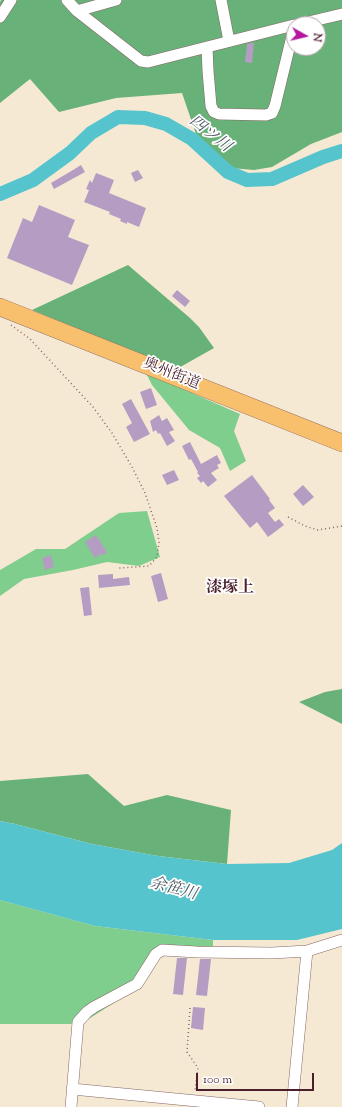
<!DOCTYPE html>
<meta charset="utf-8">
<style>
body{margin:0}
#map{position:relative;width:342px;height:1107px;overflow:hidden;background:#f6e9d4;font-family:"Sorts Mill Goudy",serif}
canvas{display:block}
.north{position:absolute;left:286px;top:16px;width:40px;height:40px;box-sizing:border-box;background:#fff;border:1px solid #b7a5aa;border-radius:50%;rotate:98deg;font-size:11px;font-weight:700;line-height:16px;text-align:center;color:#4a1f2b}
.north::after{content:'';display:block;margin:auto;width:14px;height:18px;background:#b5179e;clip-path:polygon(50% 0,100% 100%,50% 72%,0 100%)}
.scale{position:absolute;left:196px;top:1073px;width:118px;height:18px;box-sizing:border-box;border:2px solid #4a1f2b;border-top:0;padding-left:5px;font-size:12px;line-height:14px;white-space:nowrap;color:#4a1f2b;-webkit-text-stroke:3px #fff;paint-order:stroke}
</style>
<div id="map">
<canvas width="342" height="1107"></canvas>
<div class="north">N</div>
<div class="scale">100 m</div>
</div>
<script>
const g = document.querySelector('canvas').getContext('2d');
g.lineJoin = 'round';
function paint(path, color) {
  g.fillStyle = color;
  g.fill(path, 'evenodd');
}
function poly(rows) {
  const path = new Path2D();
  for (const r of rows) {
    path.moveTo(r[0], r[1]);
    for (let i = 2; i < r.length; i += 2) path.lineTo(r[i], r[i + 1]);
  }
  return path;
}
function stroke(path, color, width, dash) {
  g.strokeStyle = color;
  g.lineWidth = width;
  g.lineCap = dash ? 'butt' : 'round';
  g.setLineDash(dash || []);
  g.stroke(path);
}
function write(font, color, halo, rows, align = 'center') {
  g.font = font + ' "Sorts Mill Goudy","Noto Serif JP",serif';
  g.lineWidth = 3.5;
  g.setLineDash([]);
  g.textBaseline = 'middle';
  g.strokeStyle = halo;
  g.fillStyle = color;
  for (const [text, x, y, turn = 0] of rows) {
    g.save();
    g.translate(x, y);
    g.rotate((+turn || 0) * Math.PI / 180);
    g.textAlign = isNaN(turn) ? turn : align;
    if (halo) g.strokeText(text, 0, 0);
    g.fillText(text, 0, 0);
    g.restore();
  }
}
const green = poly([
 [146,373,240,414,234,431,246,461,230,471,220,448,189,430,152,385],
 [147,511,160,557,139,566,107,562,73,570,24,579,0,596,0,570,36,549,65,549,119,513],
 [0,900,95,926,213,940,213,948,162,952,123,997,81,1024,0,1024]
]);
const forest = poly([
 [1,0,342,0,342,132,311,144,272,167,254,170,231,168,196,134,182,93,116,98,59,112,30,79,0,103,0,2],
 [294,24,318,24,318,48,294,48],
 [128,265,190,318,199,327,214,348,175,370,32,310],
 [342,689,342,724,299,702,325,692],
 [88,774,124,806,167,795,231,810,227,864,158,856,92,844,15,824,0,821,0,781]
]);
const water = poly([
 [0,821,15,824,92,844,158,856,227,864,289,863,332,850,342,843,342,929,297,940,213,940,95,926,0,900]
]);
const river = poly([
 [0,194,33,180,70,153,91,133,118,117,145,118,166,124,192,139,228,172,247,180,272,179,323,157,342,151]
]);
const building = poly([
 [252,43,254,43,252,63,245,62,247,44],
 [81,165,85,172,54,189,51,183,73,170],
 [138,170,143,178,135,182,131,173],
 [96,173,114,180,109,193,146,208,139,227,127,222,127,224,120,221,121,219,109,214,110,212,84,202,89,190,86,189,90,180,92,183],
 [39,205,75,220,68,237,89,245,72,285,7,258,23,218,32,222],
 [177,290,190,301,185,307,172,296],
 [151,388,157,405,146,409,140,392],
 [131,399,150,434,134,442,126,427,132,423,122,404],
 [159,415,162,421,167,418,174,430,169,432,175,441,167,446,160,433,158,434,156,430,153,432,150,421],
 [190,442,201,464,217,455,221,463,217,465,219,468,211,473,217,480,208,487,203,481,201,483,197,478,200,476,197,473,198,472,191,459,189,460,182,446],
 [174,470,179,480,167,485,162,475],
 [252,475,270,499,269,500,275,508,268,513,275,522,279,519,284,525,268,537,257,522,250,528,224,496],
 [303,485,314,497,303,506,293,494],
 [96,535,107,552,103,555,101,554,95,558,85,542],
 [51,555,54,567,45,570,42,558],
 [161,573,168,599,158,602,151,576],
 [113,574,113,579,129,577,130,585,99,588,98,575],
 [89,587,92,615,84,616,80,588],
 [177,958,187,958,183,995,173,994],
 [200,959,211,959,207,996,196,995],
 [193,1007,205,1008,203,1030,191,1028]
]);
const path = poly([
 [11,325,30,339,93,407,112,433,132,467,145,493,157,528,159,542,157,557,149,566,119,568],
 [288,517,305,526,318,530,342,526],
 [190,1008,187,1052,198,1068,195,1091]
]);
const minor = poly([
 [67,0,77,11,141,61,148,62,294,25],
 [221,0,229,41],
 [77,11,116,0],
 [0,17,11,0],
 [300,24,342,14],
 [207,47,208,71,211,106,214,112,219,114,266,115,272,113,275,106,294,28],
 [72,1089,259,1107],
 [71,1107,78,1022,87,1012,94,1007,137,984,156,954,162,950,197,952,272,953,307,951,342,940],
 [292,1107,307,951]
]);
const highway = poly([
 [0,307,342,443]
]);
const streetNames = [
 ["奥州街道",171,375,22]
];
const waterNames = [
 ["四ツ川",209,135,38],
 ["余笹川",173,890,15]
];
const neighbourhoodNames = [
 ["漆塚上",230,589]
];
paint(green, '#80ce8d');
paint(forest, '#68b178');
paint(water, '#56c4cc');
stroke(river, '#56c4cc', 14);
paint(building, '#b49cc2');
stroke(minor, '#866666', 12);
stroke(highway, '#866666', 18);
stroke(path, '#866666', 1.5, [1, 3]);
stroke(minor, '#fff', 11);
stroke(highway, '#f8bf6c', 17);
write('15px', '#4a1f2b', '#fff', streetNames);
write('italic 16px', '#4e5963', '#fff', waterNames);
write('bold 16px', '#4a1f2b', '#fff', neighbourhoodNames);
</script>
